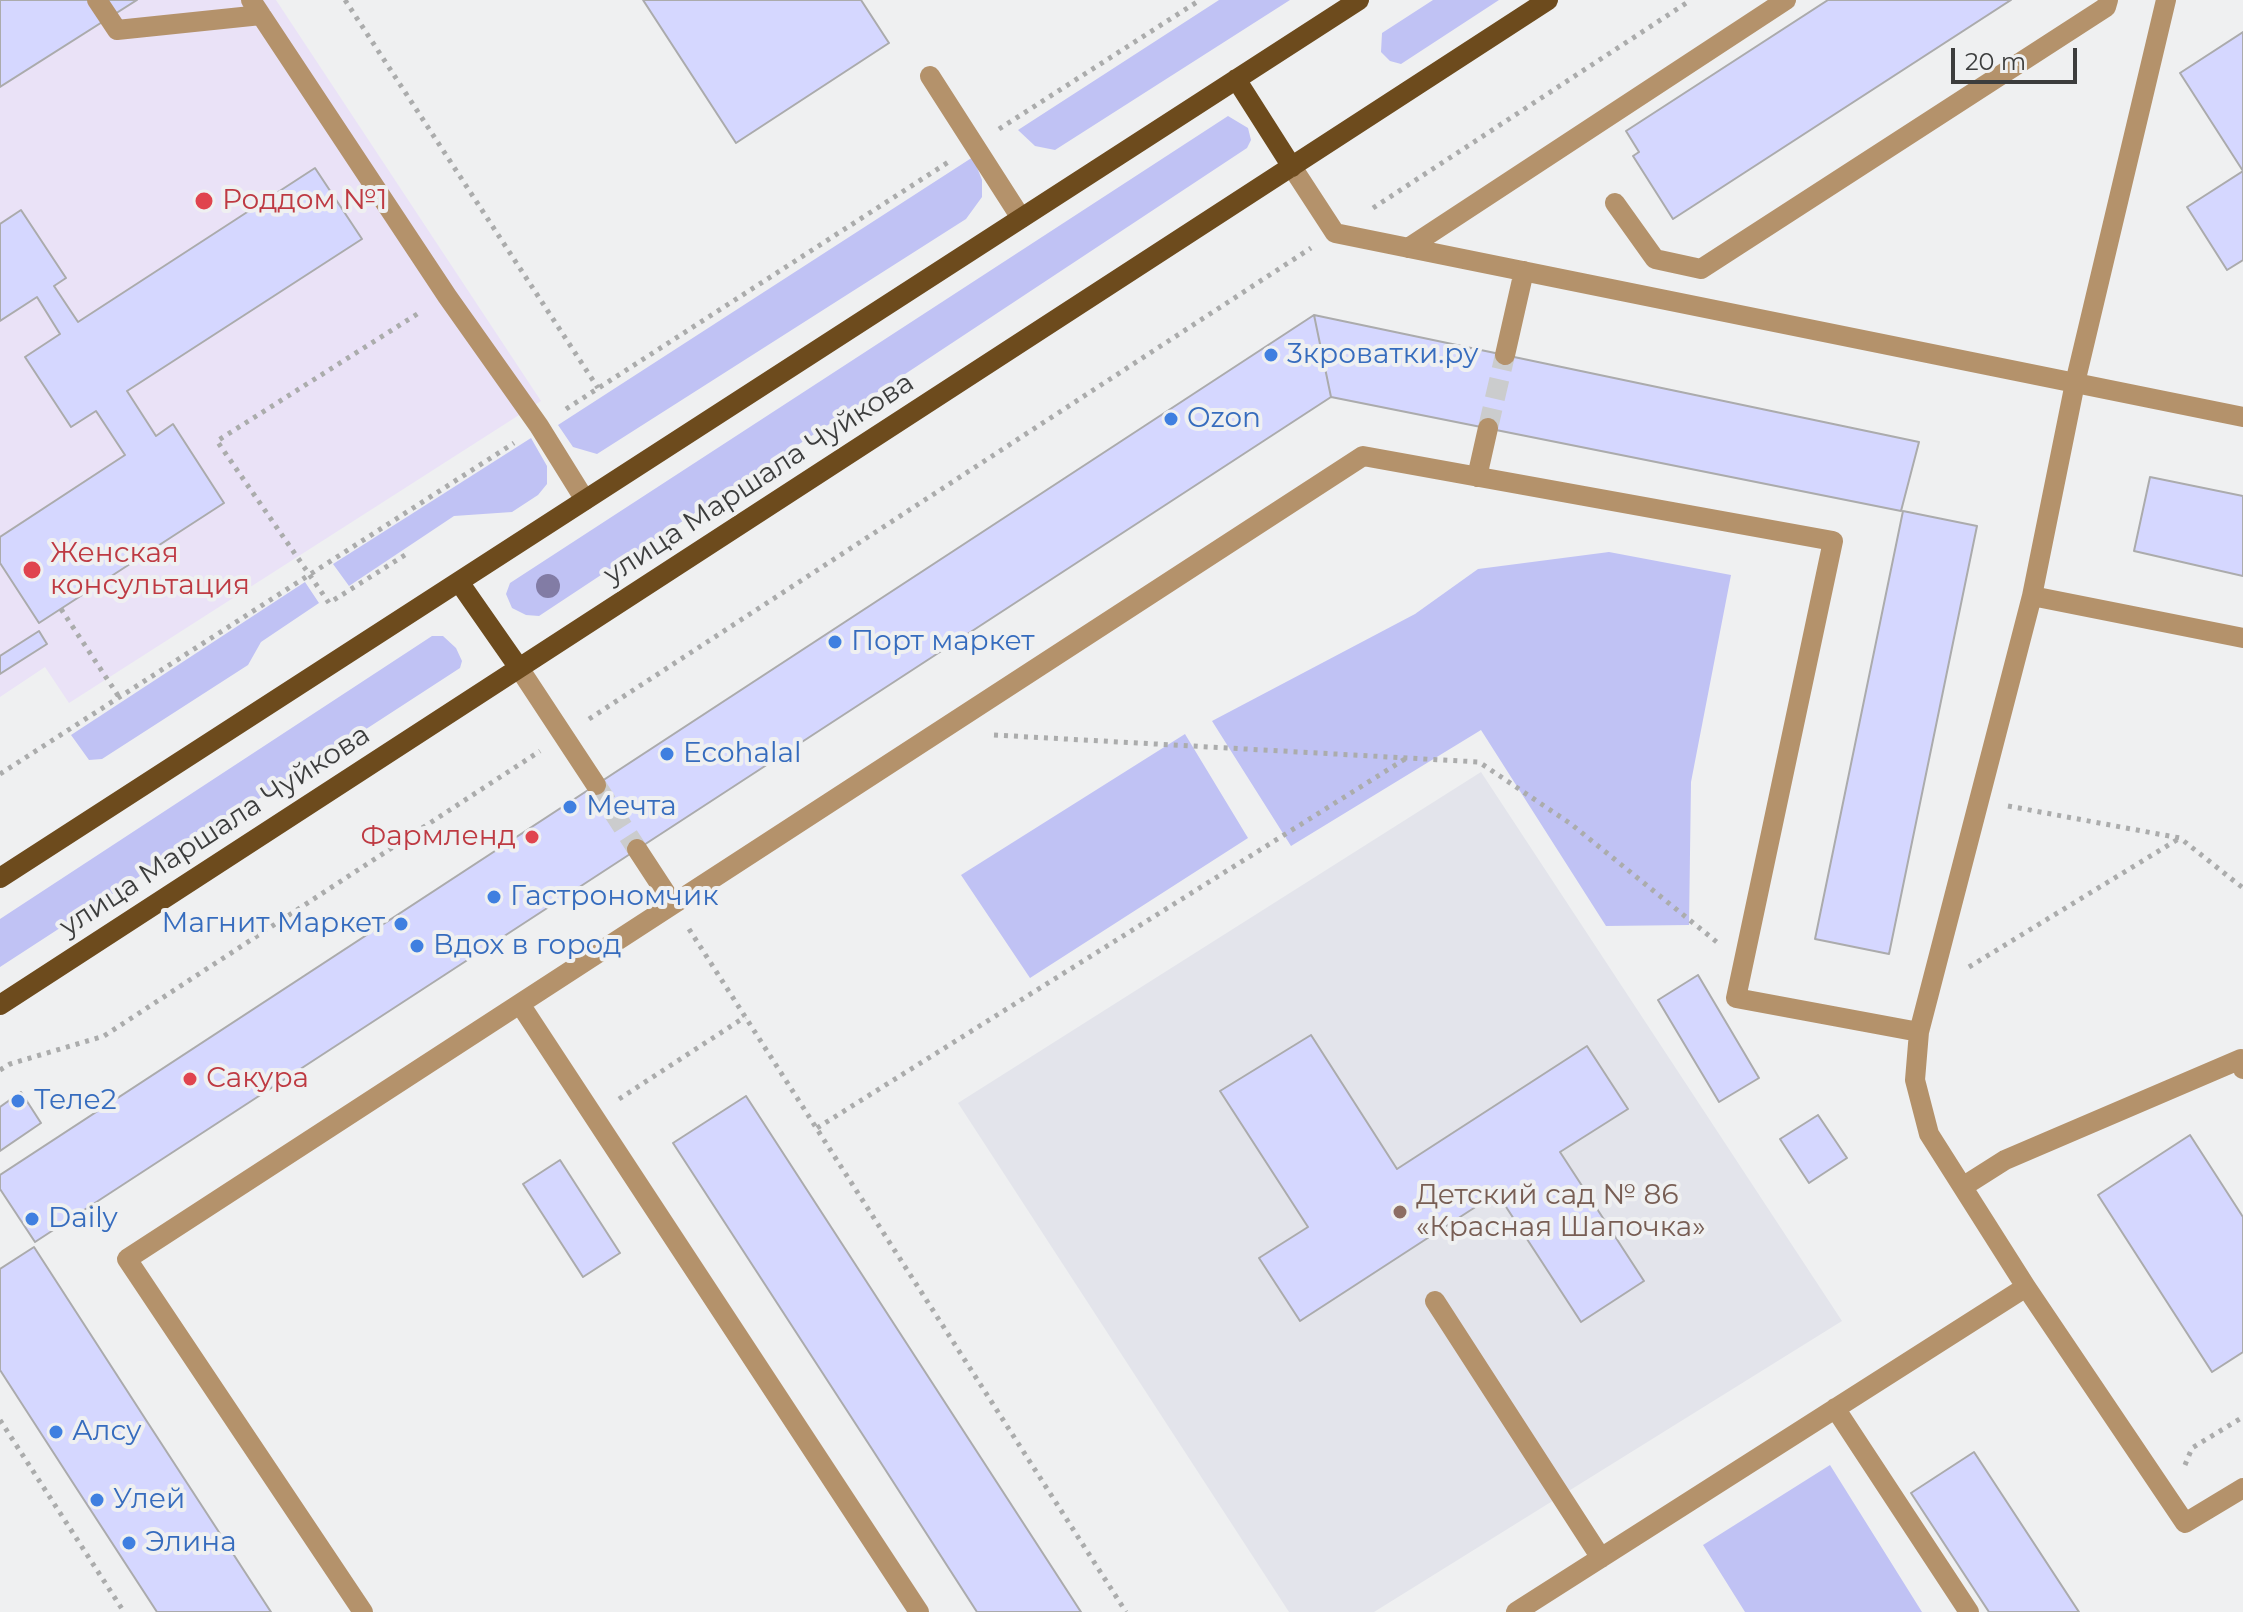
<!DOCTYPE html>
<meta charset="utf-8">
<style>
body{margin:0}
#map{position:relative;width:2243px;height:1612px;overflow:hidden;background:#eff0f1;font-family:Montserrat,sans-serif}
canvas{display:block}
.scale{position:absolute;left:1951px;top:48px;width:126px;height:36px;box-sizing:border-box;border:4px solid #3c3d3d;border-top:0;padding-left:10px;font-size:24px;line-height:28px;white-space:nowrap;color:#3c3d3d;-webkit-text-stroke:6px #eff0f1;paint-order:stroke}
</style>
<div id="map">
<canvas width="2243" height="1612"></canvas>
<div class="scale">20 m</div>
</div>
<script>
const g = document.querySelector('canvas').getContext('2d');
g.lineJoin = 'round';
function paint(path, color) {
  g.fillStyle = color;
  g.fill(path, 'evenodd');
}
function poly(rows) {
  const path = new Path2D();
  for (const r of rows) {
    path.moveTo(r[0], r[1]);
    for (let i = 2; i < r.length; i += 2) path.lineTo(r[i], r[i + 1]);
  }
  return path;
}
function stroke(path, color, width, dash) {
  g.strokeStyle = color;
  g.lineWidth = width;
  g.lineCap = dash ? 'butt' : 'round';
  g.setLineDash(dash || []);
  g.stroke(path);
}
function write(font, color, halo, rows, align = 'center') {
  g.font = font + ' Montserrat,sans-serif';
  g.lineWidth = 8;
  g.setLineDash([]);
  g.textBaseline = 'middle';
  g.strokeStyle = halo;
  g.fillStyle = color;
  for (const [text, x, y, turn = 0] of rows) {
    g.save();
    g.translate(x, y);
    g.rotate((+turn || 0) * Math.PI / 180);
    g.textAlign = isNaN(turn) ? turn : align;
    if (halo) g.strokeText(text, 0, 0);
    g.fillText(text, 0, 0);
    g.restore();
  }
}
const built = poly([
 [1481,772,1842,1321,1374,1612,1289,1612,958,1103]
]);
const medical = poly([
 [0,0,276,0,541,401,69,703,45,667,0,697]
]);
const green = poly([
 [1219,0,1290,0,1055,150,1035,146,1018,130],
 [1433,0,1499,0,1401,64,1390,61,1381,52,1382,33],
 [1228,116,1248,128,1251,140,1247,148,539,616,526,615,512,608,506,594,510,583],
 [973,157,982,180,982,197,966,219,597,454,573,447,558,425],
 [531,438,547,466,547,484,538,495,512,512,454,516,349,586,333,564],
 [1609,552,1731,575,1691,782,1689,925,1606,926,1481,730,1291,846,1212,721,1415,614,1478,569],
 [305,582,319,603,261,642,248,665,102,759,89,760,71,735],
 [432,636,443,636,456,648,462,661,460,668,0,967,0,919],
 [1185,734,1248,838,1030,978,961,875],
 [1830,1465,1922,1612,1745,1612,1703,1545]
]);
const building = poly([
 [0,0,137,0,0,87,0,0],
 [643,0,861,0,889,43,736,143,643,0],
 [1828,0,2011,0,1673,219,1633,156,1639,152,1626,131,1828,0],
 [2243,32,2243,260,2227,270,2187,207,2243,171,2180,73,2243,32],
 [315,168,362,239,127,391,156,436,173,424,224,503,39,623,0,563,0,537,125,455,96,411,71,427,25,357,60,334,37,297,0,321,0,224,21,210,66,278,54,286,78,322,315,168],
 [1314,315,1331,397,35,1242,0,1189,0,1175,1314,315],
 [1314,315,1919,442,1901,511,1331,397,1314,315],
 [2150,477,2243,496,2243,576,2134,551,2150,477],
 [1903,511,1977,526,1889,954,1815,939,1903,511],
 [39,631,47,644,0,674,0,656,39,631],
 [1698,975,1759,1078,1719,1102,1658,1000,1698,975],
 [1311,1035,1397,1169,1587,1046,1628,1109,1560,1152,1644,1281,1581,1322,1497,1193,1300,1321,1259,1258,1308,1227,1220,1091,1311,1035],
 [21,1092,41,1123,0,1151,0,1107,21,1092],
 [746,1096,1081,1612,977,1612,872,1449,673,1143,746,1096],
 [1818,1115,1847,1158,1809,1183,1780,1139,1818,1115],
 [2190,1135,2243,1217,2243,1352,2212,1372,2098,1195,2190,1135],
 [560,1160,620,1253,583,1277,523,1184,560,1160],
 [34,1247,146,1420,271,1612,157,1612,75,1486,0,1370,0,1269,34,1247],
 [1974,1452,2079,1612,1989,1612,1911,1493,1974,1452]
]);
const minorTunnel = poly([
 [1488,428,1505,355],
 [596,785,637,849]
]);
const path = poly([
 [345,0,598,388],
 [999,129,1200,0],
 [1373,208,1691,0],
 [566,409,950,161],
 [405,555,329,603,217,441,422,311],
 [61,609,119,697],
 [589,719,1311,248],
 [994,735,1479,762,1571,824,1718,943],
 [0,774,514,443],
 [2008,806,2180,838,2243,888],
 [689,929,1126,1612],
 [1969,967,2180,838],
 [0,1070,10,1064,104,1036,540,751],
 [619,1099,745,1017],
 [817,1128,1405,759],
 [0,1420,124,1612],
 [2185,1465,2192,1448,2243,1417]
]);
const minor = poly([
 [97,0,117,30,261,15],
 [251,0,447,296,539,426,585,500],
 [930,76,1021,218],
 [1292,167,1335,233,2243,417],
 [1615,203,1655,259,1701,269,2106,7,2108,0],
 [1408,248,1786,0],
 [1505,355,1524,271],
 [1477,477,1488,428],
 [2032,596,2243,638],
 [519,668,596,785],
 [637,849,673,904],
 [520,1004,919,1612],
 [1964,1186,2005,1160,2241,1059,2243,1069],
 [2026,1287,2185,1523,2243,1488],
 [1435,1301,1601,1558],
 [1835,1408,1969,1612],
 [363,1612,127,1259,1363,456,1833,541,1736,998,1919,1032],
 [1516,1612,2026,1287,1929,1134,1915,1080,1919,1032,2032,596,2075,383,2166,0]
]);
const major = poly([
 [1236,79,1292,167],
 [459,582,519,668],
 [0,878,1359,0],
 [0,1005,1548,0]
]);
const trees = [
 [548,586]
];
const markers = [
 [204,201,10,"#e0444e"],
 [1271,355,8,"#3f7fe0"],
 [1171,419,8,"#3f7fe0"],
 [32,570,10,"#e0444e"],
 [835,642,8,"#3f7fe0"],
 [667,754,8,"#3f7fe0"],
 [570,807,8,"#3f7fe0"],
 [532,837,8,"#e0444e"],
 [494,897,8,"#3f7fe0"],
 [401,924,8,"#3f7fe0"],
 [417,946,8,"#3f7fe0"],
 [190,1079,8,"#e0444e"],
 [18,1101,8,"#3f7fe0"],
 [1400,1212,8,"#8d6e63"],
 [32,1219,8,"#3f7fe0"],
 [56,1432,8,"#3f7fe0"],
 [97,1500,8,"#3f7fe0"],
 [129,1543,8,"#3f7fe0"]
];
const healthNames = [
 ["Роддом №1",222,201],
 ["Женская",50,554],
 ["консультация",50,586],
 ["Фармленд",516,837,"right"],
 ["Сакура",206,1079]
];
const shopNames = [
 ["3кроватки.ру",1287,355],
 ["Ozon",1187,419],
 ["Порт маркет",851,642],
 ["Ecohalal",683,754],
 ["Мечта",586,807],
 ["Гастрономчик",510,897],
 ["Магнит Маркет",385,924,"right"],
 ["Вдох в город",433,946],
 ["Теле2",34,1101],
 ["Daily",48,1219],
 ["Алсу",72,1432],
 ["Улей",113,1500],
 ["Элина",145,1543]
];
const streetNames = [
 ["улица Маршала Чуйкова",759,479,-33],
 ["улица Маршала Чуйкова",215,831,-33]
];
const educationNames = [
 ["Детский сад № 86",1416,1196],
 ["«Красная Шапочка»",1416,1228]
];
paint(built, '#e3e4eb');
paint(medical, '#eae2f7');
paint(green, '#c0c2f4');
paint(building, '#d5d7ff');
stroke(building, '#ababac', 2);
stroke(minorTunnel, '#cbcccd', 20, [20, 10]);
stroke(path, '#abacac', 5, [4, 6]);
stroke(minor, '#b4926b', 20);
stroke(major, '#6d4b1d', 20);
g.fillStyle = '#827ca5';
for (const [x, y] of trees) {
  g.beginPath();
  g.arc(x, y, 12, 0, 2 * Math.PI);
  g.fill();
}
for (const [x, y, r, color] of markers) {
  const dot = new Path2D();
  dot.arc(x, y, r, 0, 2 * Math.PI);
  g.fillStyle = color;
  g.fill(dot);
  stroke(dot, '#eff0f1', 3);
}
write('28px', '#be3a42', '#eff0f1', healthNames, 'left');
write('28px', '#366cbe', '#eff0f1', shopNames, 'left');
write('28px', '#3c3d3d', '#eff0f1', streetNames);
write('28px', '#785e54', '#eff0f1', educationNames, 'left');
</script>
